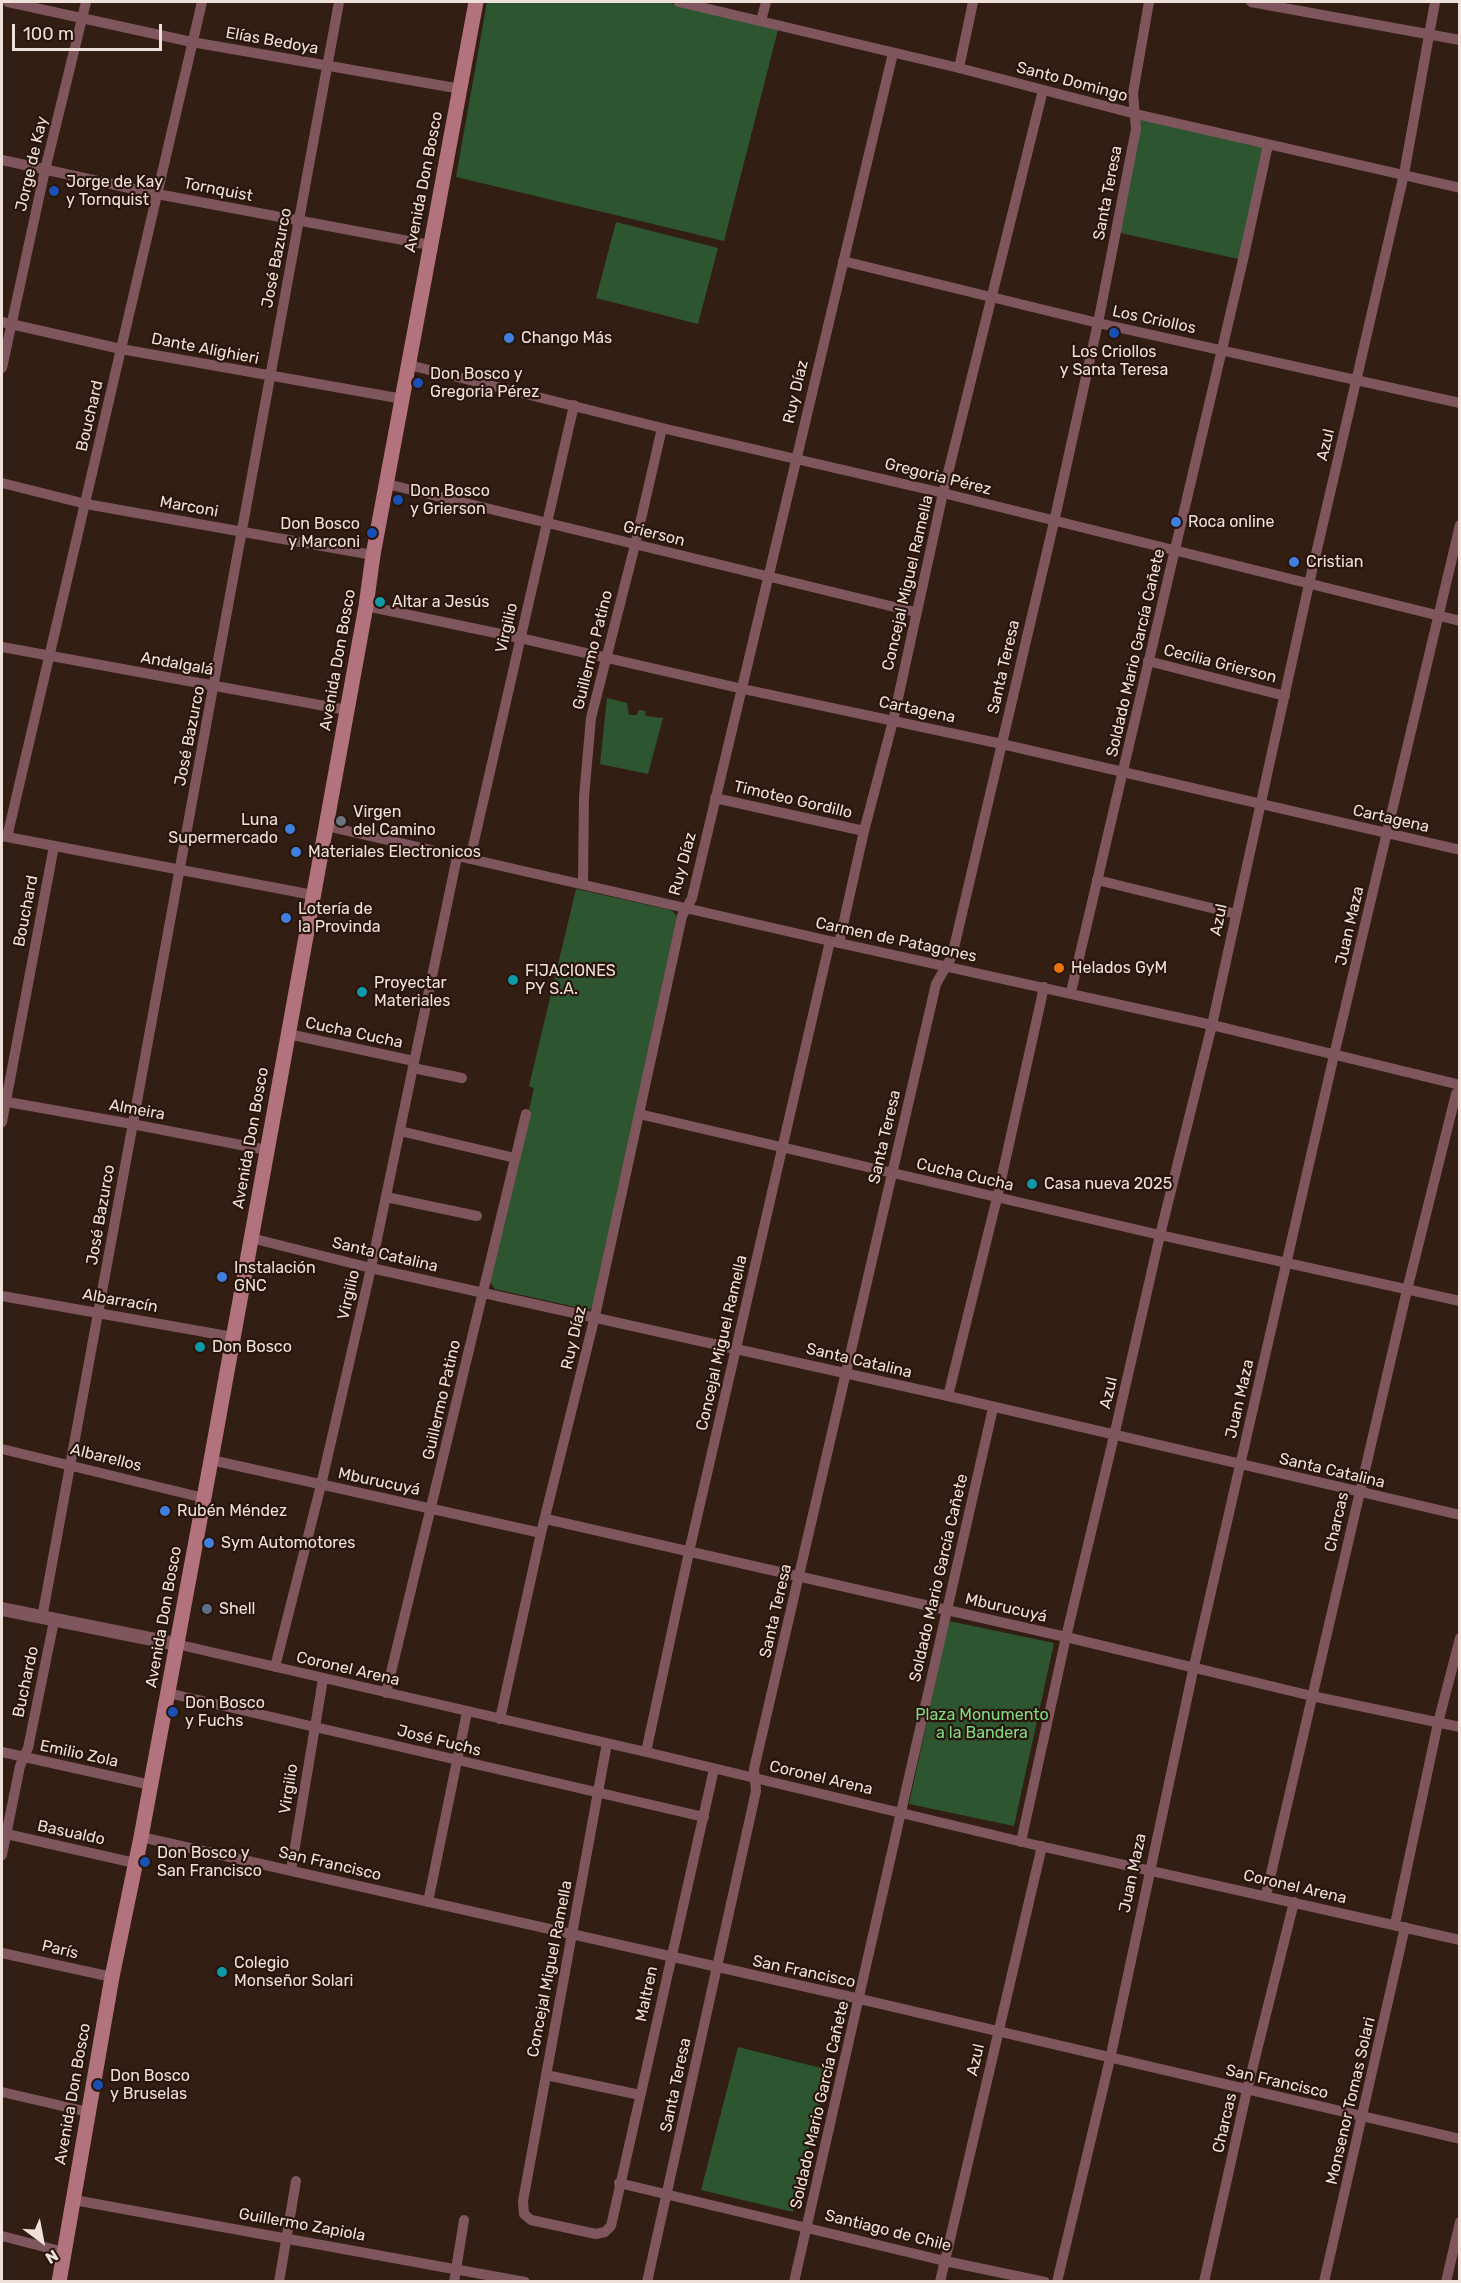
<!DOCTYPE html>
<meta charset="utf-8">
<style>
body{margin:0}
#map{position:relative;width:1461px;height:2283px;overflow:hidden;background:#331e14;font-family:Rubik,sans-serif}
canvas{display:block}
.frame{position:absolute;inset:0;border:3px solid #efe0d9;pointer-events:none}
.north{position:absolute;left:12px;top:2211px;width:60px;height:60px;-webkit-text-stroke:4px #29150b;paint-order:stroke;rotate:148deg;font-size:16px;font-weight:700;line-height:24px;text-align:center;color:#efe0d9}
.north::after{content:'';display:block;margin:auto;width:21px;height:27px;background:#efe0d9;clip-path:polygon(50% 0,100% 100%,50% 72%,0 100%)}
.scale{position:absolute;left:12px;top:24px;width:150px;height:27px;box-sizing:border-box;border:3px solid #efe0d9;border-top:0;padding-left:8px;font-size:18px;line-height:21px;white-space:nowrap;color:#efe0d9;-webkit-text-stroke:4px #29150b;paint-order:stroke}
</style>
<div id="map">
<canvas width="1461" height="2283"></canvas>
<div class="frame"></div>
<div class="north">N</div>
<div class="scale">100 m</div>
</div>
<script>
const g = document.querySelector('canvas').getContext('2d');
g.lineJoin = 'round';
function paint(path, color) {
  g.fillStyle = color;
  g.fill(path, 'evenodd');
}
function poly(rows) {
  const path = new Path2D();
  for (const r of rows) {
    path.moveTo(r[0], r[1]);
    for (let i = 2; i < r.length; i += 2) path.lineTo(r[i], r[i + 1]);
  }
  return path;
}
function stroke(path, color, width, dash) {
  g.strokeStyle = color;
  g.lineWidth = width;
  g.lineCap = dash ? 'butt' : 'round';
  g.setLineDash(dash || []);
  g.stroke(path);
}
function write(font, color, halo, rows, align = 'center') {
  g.font = font + ' Rubik,sans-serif';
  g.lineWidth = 4.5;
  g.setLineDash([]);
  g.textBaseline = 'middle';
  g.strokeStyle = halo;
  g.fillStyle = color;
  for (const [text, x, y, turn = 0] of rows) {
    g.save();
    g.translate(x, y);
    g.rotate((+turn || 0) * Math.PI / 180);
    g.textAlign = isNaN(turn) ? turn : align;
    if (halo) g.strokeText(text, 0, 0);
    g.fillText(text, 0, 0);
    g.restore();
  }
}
const green = poly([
 [487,2,665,2,779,26,724,241,456,177],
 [1136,114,1268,145,1243,260,1116,232],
 [616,222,718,248,698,324,596,298],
 [607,698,627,703,629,715,637,715,639,710,645,711,646,716,663,718,648,774,600,764],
 [576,889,671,910,677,916,592,1308,589,1310,495,1289,490,1282,534,1088,529,1086],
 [949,1621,1054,1643,1014,1826,909,1804],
 [738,2047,829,2070,793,2212,701,2190]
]);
const minor = poly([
 [8,2,192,42,461,89],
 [679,2,959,68,1136,114,1460,188],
 [1251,2,1460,40],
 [761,21,766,2],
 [959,68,973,2],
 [2,160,157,194,430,245],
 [843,261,1098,323,1460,403],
 [2,322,121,349,403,399],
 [409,365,662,428,943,493,1460,621],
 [2,368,45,170,86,2],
 [2,483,86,504,373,555],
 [387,484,915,612],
 [366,606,520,638,743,689,1002,744,1460,850],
 [2,647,347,710],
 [1148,661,1285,696],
 [715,798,864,831],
 [326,826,830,941,1212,1025,1460,1085],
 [2,836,313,895],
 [7,837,202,2],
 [470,859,574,405],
 [1097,880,1236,914],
 [583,884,584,797,591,718,635,545,662,428],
 [839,943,864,831,893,721,943,493,1043,90],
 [1071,992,1243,260,1268,145],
 [288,1034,414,1061],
 [413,1068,462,1078],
 [2,1101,132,1124,267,1150],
 [639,1114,1160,1235,1460,1301],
 [2,1122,54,846],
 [400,1131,515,1158],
 [386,1197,477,1216],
 [251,1238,371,1268,948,1396,1460,1515],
 [2,1296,233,1337],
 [948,1396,997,1198,1044,987],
 [2,1449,204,1498],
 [211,1460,541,1533],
 [546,1519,1066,1637,1312,1696,1460,1727],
 [42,1618,339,2],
 [176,1644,646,1752,1031,1844,1460,1940],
 [275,1667,321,1485,371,1268,457,857],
 [168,1693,704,1817],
 [386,1693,526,1114],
 [500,1719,541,1533,595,1316,682,916,692,898,893,53],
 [607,1743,523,2201,524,2214,531,2220,596,2234,605,2232,611,2226,714,1769],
 [2,1752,151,1785],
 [646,1752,689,1552,830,941],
 [2,1833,135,1863],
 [141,1837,860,1999,1460,2139],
 [1021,1842,1066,1637,1114,1436,1160,1235,1212,1025,1309,584,1404,174,1435,2],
 [2,1855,20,1766,28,1748,54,1621],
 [291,1870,323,1679],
 [1266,1895,1407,1290,1456,1094,1460,1088],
 [428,1902,467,1712],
 [1395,1924,1438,1723,1460,1638],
 [2,1953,112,1977],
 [546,2075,640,2095],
 [2,2092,88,2112],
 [619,2183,945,2261,1045,2282],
 [74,2200,525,2282],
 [2,2236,64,2252],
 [279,2282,296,2181],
 [454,2282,464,2220],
 [647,2282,756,1791,754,1769,936,984,952,956,1054,522,1098,323,1136,129,1133,93,1149,2],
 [794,2282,993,1408],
 [940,2282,1042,1846],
 [1057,2282,1110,2059,1194,1666,1334,1055,1460,525],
 [1204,2282,1247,2090,1294,1902],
 [1324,2282,1405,1927],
 [1446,2282,1460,2222]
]);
const tertiary = poly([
 [2,1609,176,1644]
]);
const secondary = poly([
 [59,2282,112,1977,141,1837,211,1460,366,606,373,555,476,2]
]);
const markers = [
 [54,191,6,"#1a4fb4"],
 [1114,333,6,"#1a4fb4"],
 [509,338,6,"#3f7fe0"],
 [418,383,6,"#1a4fb4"],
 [398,500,6,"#1a4fb4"],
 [1176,522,6,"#3f7fe0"],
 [372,533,6,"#1a4fb4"],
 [1294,562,6,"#3f7fe0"],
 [380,602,6,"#0f9aa8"],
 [341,821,6,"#6b7280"],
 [290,829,6,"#3f7fe0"],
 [296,852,6,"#3f7fe0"],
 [286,918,6,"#3f7fe0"],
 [1059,968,6,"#e8710a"],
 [513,980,6,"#0f9aa8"],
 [362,992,6,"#0f9aa8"],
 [1032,1184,6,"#0f9aa8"],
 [222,1277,6,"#3f7fe0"],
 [200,1347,6,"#0f9aa8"],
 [165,1511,6,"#3f7fe0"],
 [209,1543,6,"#3f7fe0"],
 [207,1609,6,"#5c6f8a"],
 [173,1712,6,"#1a4fb4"],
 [145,1862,6,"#1a4fb4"],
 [222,1972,6,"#0f9aa8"],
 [98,2085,6,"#1a4fb4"]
];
const streetNames = [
 ["Elías Bedoya",272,41,10],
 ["Santo Domingo",1072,82,15],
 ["Jorge de Kay",32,164,-77],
 ["Avenida Don Bosco",424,182,-79],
 ["Tornquist",218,190,11],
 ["Santa Teresa",1108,193,-79],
 ["José Bazurco",277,258,-79],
 ["Los Criollos",1154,320,12],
 ["Dante Alighieri",205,349,11],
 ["Ruy Díaz",796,392,-77],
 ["Bouchard",90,416,-77],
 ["Azul",1326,445,-77],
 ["Gregoria Pérez",938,477,14],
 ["Marconi",189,507,10],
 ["Grierson",654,534,14],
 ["Concejal Miguel Ramella",908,583,-77],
 ["Virgilio",507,628,-77],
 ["Guillermo Patino",593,650,-76],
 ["Soldado Mario García Cañete",1136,653,-77],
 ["Avenida Don Bosco",338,660,-80],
 ["Andalgalá",177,664,10],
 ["Cecilia Grierson",1220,664,14],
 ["Santa Teresa",1004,667,-77],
 ["Cartagena",917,710,12],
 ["José Bazurco",190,736,-79],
 ["Timoteo Gordillo",793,800,13],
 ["Cartagena",1391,819,13],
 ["Ruy Díaz",683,864,-75],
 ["Bouchard",26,911,-79],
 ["Azul",1219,920,-78],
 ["Juan Maza",1350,926,-77],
 ["Carmen de Patagones",896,940,12],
 ["Cucha Cucha",354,1033,12],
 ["Almeira",137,1110,10],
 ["Santa Teresa",885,1137,-77],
 ["Avenida Don Bosco",251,1138,-80],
 ["Cucha Cucha",965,1175,13],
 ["José Bazurco",101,1215,-80],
 ["Santa Catalina",385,1255,13],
 ["Virgilio",349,1295,-77],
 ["Albarracín",120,1301,10],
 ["Ruy Díaz",574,1338,-77],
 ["Concejal Miguel Ramella",722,1343,-77],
 ["Santa Catalina",859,1361,13],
 ["Azul",1109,1393,-77],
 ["Juan Maza",1240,1399,-77],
 ["Guillermo Patino",442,1400,-77],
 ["Albarellos",106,1458,14],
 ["Santa Catalina",1332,1471,13],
 ["Mburucuyá",379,1482,12],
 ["Charcas",1337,1522,-77],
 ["Soldado Mario García Cañete",939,1578,-77],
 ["Mburucuyá",1006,1608,13],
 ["Santa Teresa",776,1611,-77],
 ["Avenida Don Bosco",164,1617,-80],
 ["Coronel Arena",348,1669,13],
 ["Buchardo",26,1682,-78],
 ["José Fuchs",439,1741,14],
 ["Emilio Zola",79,1754,12],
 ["Coronel Arena",821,1778,13],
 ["Virgilio",289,1789,-81],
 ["Basualdo",71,1833,12],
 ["San Francisco",330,1864,13],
 ["Juan Maza",1133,1873,-78],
 ["Coronel Arena",1295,1887,13],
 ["París",60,1950,13],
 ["Concejal Miguel Ramella",550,1969,-79],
 ["San Francisco",804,1972,12],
 ["Maltren",647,1994,-78],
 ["Azul",976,2060,-77],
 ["San Francisco",1277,2082,13],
 ["Santa Teresa",676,2085,-78],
 ["Avenida Don Bosco",73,2094,-80],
 ["Monsenor Tomas Solari",1351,2101,-77],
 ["Soldado Mario García Cañete",820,2105,-77],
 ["Charcas",1225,2123,-77],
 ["Guillermo Zapiola",302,2225,10],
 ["Santiago de Chile",888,2231,14]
];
const poiNames = [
 ["Jorge de Kay",66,182],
 ["y Tornquist",66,200],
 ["Chango Más",521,338],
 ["Los Criollos",1114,352,"center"],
 ["y Santa Teresa",1114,370,"center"],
 ["Don Bosco y",430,374],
 ["Gregoria Pérez",430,392],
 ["Don Bosco",410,491],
 ["y Grierson",410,509],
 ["Roca online",1188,522],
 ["Don Bosco",360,524,"right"],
 ["y Marconi",360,542,"right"],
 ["Cristian",1306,562],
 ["Altar a Jesús",392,602],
 ["Virgen",353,812],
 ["del Camino",353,830],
 ["Luna",278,820,"right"],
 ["Supermercado",278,838,"right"],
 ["Materiales Electronicos",308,852],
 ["Lotería de",298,909],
 ["la Provinda",298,927],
 ["Helados GyM",1071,968],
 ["FIJACIONES",525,971],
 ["PY S.A.",525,989],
 ["Proyectar",374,983],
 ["Materiales",374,1001],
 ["Casa nueva 2025",1044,1184],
 ["Instalación",234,1268],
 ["GNC",234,1286],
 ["Don Bosco",212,1347],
 ["Rubén Méndez",177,1511],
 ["Sym Automotores",221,1543],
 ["Shell",219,1609],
 ["Don Bosco",185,1703],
 ["y Fuchs",185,1721],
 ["Don Bosco y",157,1853],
 ["San Francisco",157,1871],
 ["Colegio",234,1963],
 ["Monseñor Solari",234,1981],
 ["Don Bosco",110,2076],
 ["y Bruselas",110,2094]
];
const parkNames = [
 ["Plaza Monumento",982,1715],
 ["a la Bandera",982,1733]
];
paint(green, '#2d5530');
stroke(minor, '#7f565d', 10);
stroke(tertiary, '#7f565d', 14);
stroke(secondary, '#b2727e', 15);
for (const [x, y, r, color] of markers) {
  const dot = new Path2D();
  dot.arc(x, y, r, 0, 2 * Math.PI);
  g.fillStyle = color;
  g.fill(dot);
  stroke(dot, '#29150b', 2);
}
write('16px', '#efe0d9', '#29150b', streetNames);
write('16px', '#efe0d9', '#29150b', poiNames, 'left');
write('16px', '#7edd85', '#29150b', parkNames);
</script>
